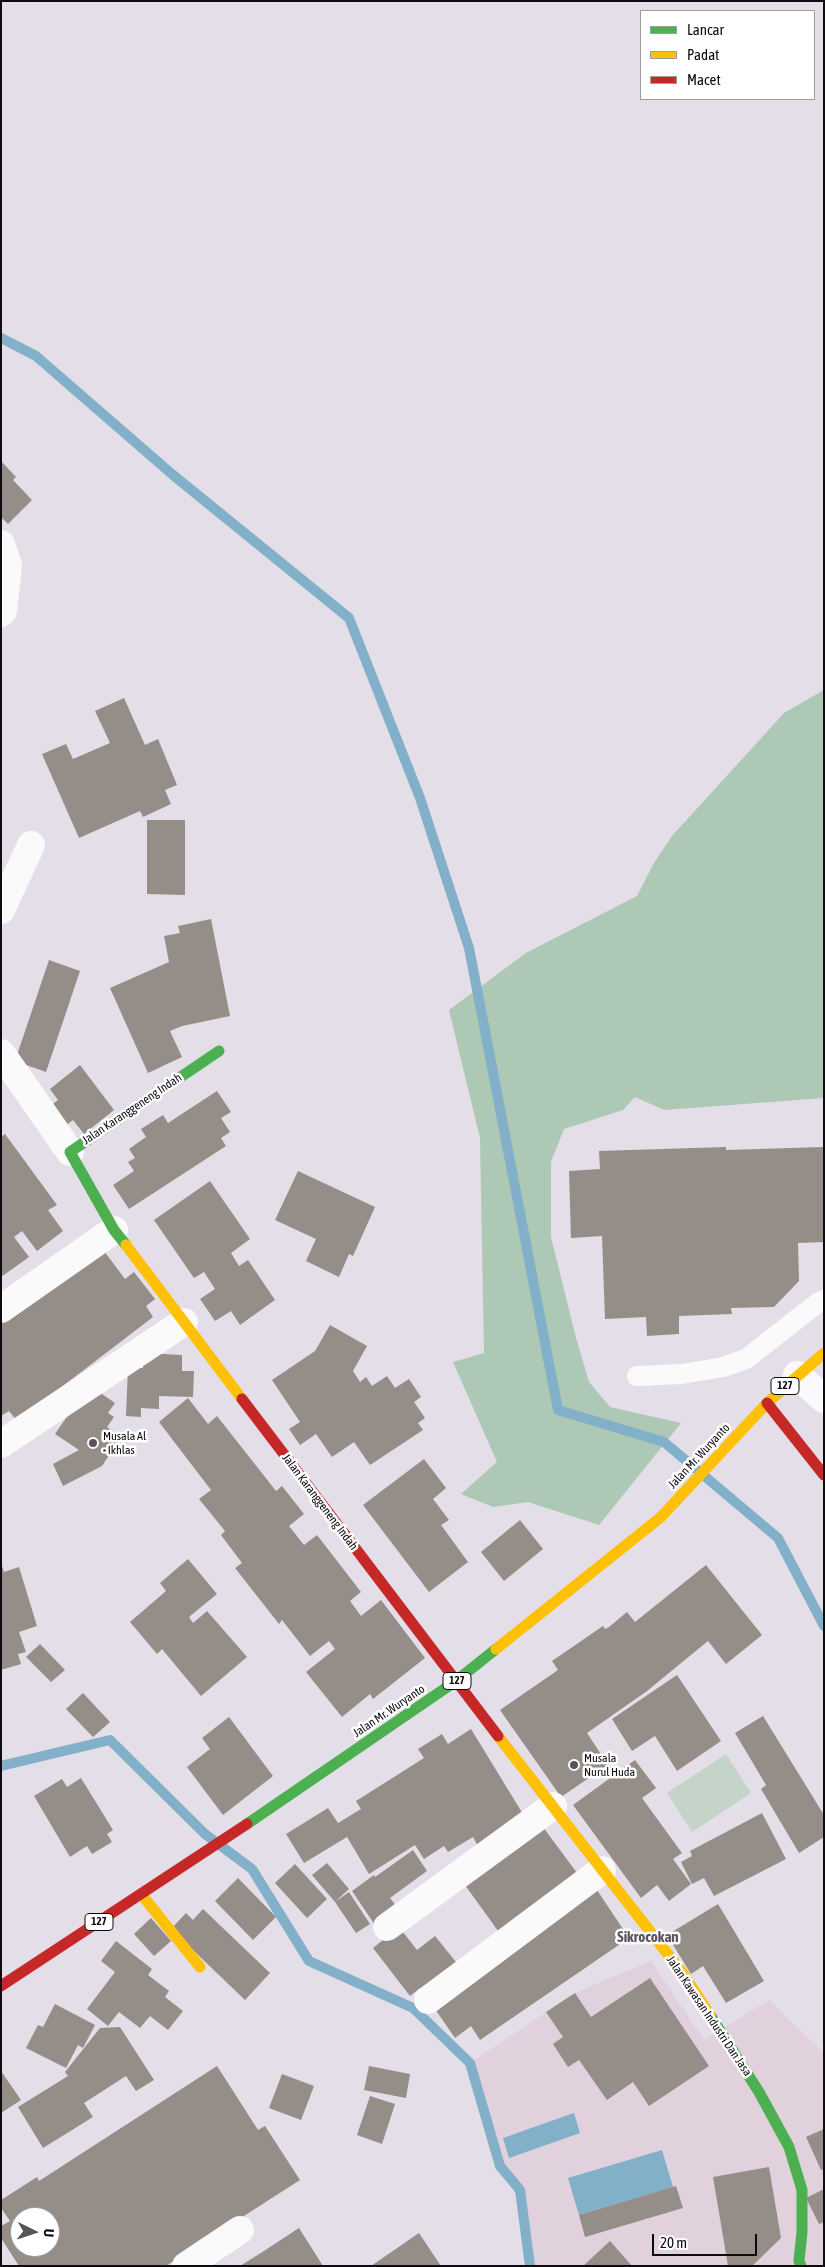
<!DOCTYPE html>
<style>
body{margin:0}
#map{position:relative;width:825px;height:2267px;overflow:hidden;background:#e3dee7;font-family:"Asap Condensed",sans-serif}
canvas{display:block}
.frame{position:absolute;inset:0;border:2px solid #0d0a10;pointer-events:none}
.legend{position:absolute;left:640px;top:10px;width:175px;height:90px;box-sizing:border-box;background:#fff;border:1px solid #9e9d9f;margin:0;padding:6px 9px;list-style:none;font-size:15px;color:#0d0a10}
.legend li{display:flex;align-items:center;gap:10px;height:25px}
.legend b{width:25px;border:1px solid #9e9d9f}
.north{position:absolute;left:10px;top:2207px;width:50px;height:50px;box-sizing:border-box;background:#fff;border:1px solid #9e9d9f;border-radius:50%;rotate:94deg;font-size:14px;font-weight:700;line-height:20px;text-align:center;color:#0d0a10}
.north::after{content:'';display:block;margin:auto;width:18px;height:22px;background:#58545b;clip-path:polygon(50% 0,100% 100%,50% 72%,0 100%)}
.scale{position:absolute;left:652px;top:2234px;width:105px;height:22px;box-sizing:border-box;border:2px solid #0d0a10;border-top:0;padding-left:6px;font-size:15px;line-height:18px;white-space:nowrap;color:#0d0a10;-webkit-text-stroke:4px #fff;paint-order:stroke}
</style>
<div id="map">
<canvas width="825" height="2267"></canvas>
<div class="frame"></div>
<ul class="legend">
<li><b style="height:6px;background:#4caf50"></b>Lancar</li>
<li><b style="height:6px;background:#ffc107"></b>Padat</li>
<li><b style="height:6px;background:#c62828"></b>Macet</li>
</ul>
<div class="north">U</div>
<div class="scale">20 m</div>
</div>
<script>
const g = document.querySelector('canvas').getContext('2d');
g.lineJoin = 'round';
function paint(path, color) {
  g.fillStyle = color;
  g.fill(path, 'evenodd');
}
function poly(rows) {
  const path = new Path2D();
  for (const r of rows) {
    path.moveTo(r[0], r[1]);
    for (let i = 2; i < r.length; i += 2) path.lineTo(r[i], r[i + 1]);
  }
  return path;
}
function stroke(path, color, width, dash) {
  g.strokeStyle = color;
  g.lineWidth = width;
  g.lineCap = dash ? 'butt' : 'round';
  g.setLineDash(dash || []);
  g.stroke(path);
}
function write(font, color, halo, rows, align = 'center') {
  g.font = font + ' "Asap Condensed",sans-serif';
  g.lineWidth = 5;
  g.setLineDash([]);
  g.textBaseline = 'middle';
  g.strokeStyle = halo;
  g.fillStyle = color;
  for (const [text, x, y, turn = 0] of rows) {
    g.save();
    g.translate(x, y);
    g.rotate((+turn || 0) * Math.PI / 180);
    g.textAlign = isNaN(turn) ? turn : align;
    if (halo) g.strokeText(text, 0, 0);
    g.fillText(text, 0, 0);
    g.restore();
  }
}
const industrial = poly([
 [651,1961,704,2040,769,2000,824,2053,824,2266,530,2266,520,2190,500,2166,470,2063,575,1993]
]);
const green = poly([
 [726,1754,751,1793,692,1832,667,1793]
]);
const forest = poly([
 [824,690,824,1098,664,1110,635,1097,623,1110,564,1129,551,1162,551,1237,575,1334,589,1382,610,1407,681,1423,599,1525,528,1502,493,1507,461,1494,497,1462,453,1362,484,1353,480,1138,449,1010,526,953,637,896,654,863,672,836,784,713]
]);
const water = poly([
 [574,2113,580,2133,509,2158,503,2138],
 [662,2150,673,2187,579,2215,568,2178]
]);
const stream = poly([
 [1,338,36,356,173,475,349,618,420,798,469,948,558,1410,664,1442,778,1538,824,1626],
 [1,1766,110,1740,205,1834,252,1869,309,1961,413,2008,470,2063,500,2166,520,2190,530,2266]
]);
const building = poly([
 [1,461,16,477,13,480,32,500,8,524,1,517],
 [124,698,145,745,158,739,177,785,165,790,171,804,143,817,140,811,79,838,42,754,66,744,73,759,110,743,95,711],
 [147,820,185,820,185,895,147,894],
 [211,919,230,1016,182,1026,170,1031,182,1057,148,1073,110,988,169,962,164,936,180,933,178,926],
 [49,960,80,971,46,1072,15,1061],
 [80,1065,114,1110,84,1134,73,1120,65,1126,50,1106,58,1100,50,1089],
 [217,1091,231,1112,221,1118,230,1132,221,1138,226,1146,129,1209,113,1185,134,1171,128,1162,135,1158,129,1149,146,1137,141,1129,163,1115,168,1123],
 [5,1134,57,1205,48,1210,63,1231,37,1251,22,1231,14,1237,29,1257,1,1277,1,1137],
 [726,1147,726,1150,824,1147,824,1242,798,1243,799,1281,774,1307,731,1308,732,1314,679,1316,679,1334,647,1336,646,1317,605,1319,602,1236,571,1238,569,1171,600,1169,599,1151],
 [298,1171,375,1207,353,1256,349,1254,339,1277,306,1261,316,1239,275,1220],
 [210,1181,250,1239,231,1253,239,1266,248,1260,275,1300,240,1325,231,1311,215,1321,200,1299,215,1289,204,1272,194,1278,154,1220],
 [101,1247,125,1279,134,1272,155,1299,146,1306,153,1317,17,1421,9,1411,1,1416,1,1323],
 [330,1325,367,1346,353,1371,360,1382,366,1377,372,1386,387,1376,395,1388,409,1379,421,1397,414,1402,425,1418,418,1423,423,1430,370,1465,354,1442,332,1457,316,1434,300,1445,289,1429,300,1422,272,1380,315,1351],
 [143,1353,182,1355,182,1371,194,1371,193,1397,159,1396,159,1409,141,1408,141,1417,126,1416,128,1368,143,1368],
 [96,1390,115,1403,108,1413,114,1417,107,1427,121,1437,102,1466,63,1486,53,1464,79,1450,55,1434,82,1395],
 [188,1398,208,1424,217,1416,276,1491,282,1486,304,1514,289,1526,304,1545,317,1535,361,1592,350,1601,361,1616,381,1600,425,1658,373,1699,370,1694,342,1717,306,1672,335,1649,329,1641,310,1656,282,1620,279,1624,235,1568,242,1563,221,1535,225,1531,199,1499,211,1490,159,1422],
 [424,1459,446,1488,433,1499,449,1520,441,1525,468,1562,429,1592,363,1505],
 [520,1520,543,1549,504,1581,481,1552],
 [188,1559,217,1594,189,1617,193,1623,207,1611,247,1657,201,1696,162,1649,157,1654,130,1622,166,1591,160,1583],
 [1,1563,4,1572,19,1567,37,1626,19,1632,26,1652,18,1654,21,1664,1,1670],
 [706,1565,762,1635,726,1664,708,1641,647,1691,587,1733,608,1765,561,1797,500,1710,558,1670,552,1661,603,1626,605,1629,609,1627,627,1612,635,1622],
 [40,1644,65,1670,51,1682,26,1657],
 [677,1675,721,1741,677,1771,655,1736,632,1751,612,1719],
 [83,1693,110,1722,93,1737,66,1709],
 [763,1716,824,1815,824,1837,799,1853,761,1789,766,1785,735,1733],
 [229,1717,273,1776,223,1815,187,1767,210,1749,202,1738],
 [471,1729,526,1819,479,1848,473,1837,448,1852,444,1846,424,1859,415,1845,369,1874,347,1837,304,1863,286,1834,328,1808,338,1823,361,1809,356,1801,424,1758,418,1749,442,1734,448,1744],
 [635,1760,656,1788,642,1798,682,1853,673,1859,691,1884,669,1901,657,1885,641,1898,573,1805],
 [81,1778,113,1830,107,1834,112,1842,92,1854,87,1846,70,1857,34,1796,62,1779,67,1787],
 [762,1813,786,1859,714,1896,704,1878,692,1884,681,1862,692,1856,690,1851],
 [540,1823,580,1877,501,1935,462,1881],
 [413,1850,427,1871,390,1898,400,1911,377,1928,352,1891,374,1875,375,1877],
 [327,1863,349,1889,335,1902,312,1875],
 [295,1864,327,1899,307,1918,275,1883],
 [238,1878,276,1917,253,1940,215,1901],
 [597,1890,629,1938,480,2040,471,2026,455,2038,435,2009],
 [349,1892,370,1924,356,1933,335,1902],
 [718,1904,764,1981,726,2003,703,1966,691,1974,667,1935],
 [203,1909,270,1973,245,2000,171,1929,186,1913,193,1920],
 [151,1918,171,1941,154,1956,134,1934],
 [399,1927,417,1950,435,1936,460,1967,425,1995,420,1988,410,1996,373,1948],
 [116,1941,152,1969,148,1975,169,1991,165,1997,183,2011,168,2030,150,2016,140,2028,119,2012,108,2026,87,2009,115,1972,101,1961],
 [650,1978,709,2066,649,2106,633,2082,607,2100,579,2060,568,2067,553,2044,563,2037,546,2012,575,1993,591,2017],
 [55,2004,95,2025,83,2048,78,2045,66,2068,26,2048,38,2025,43,2027],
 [120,2027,154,2080,136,2091,126,2076,84,2103,93,2117,43,2148,18,2107,68,2076,65,2072,100,2028],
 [217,2066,258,2130,265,2126,300,2180,166,2266,19,2266,1,2238,1,2226,10,2221,1,2208,1,2200,37,2177,39,2181],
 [20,2217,50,2217,50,2247,20,2247],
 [369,2066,410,2074,406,2098,364,2090],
 [1,2071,21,2100,1,2113],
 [282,2074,314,2086,301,2120,269,2108],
 [370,2096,395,2104,382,2144,357,2135],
 [824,2129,824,2169,821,2170,806,2137],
 [769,2167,781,2238,752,2266,728,2266,713,2177],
 [676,2186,683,2208,585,2237,579,2215],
 [824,2189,824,2222,819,2224,806,2198],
 [299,2228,323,2266,240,2266,264,2251],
 [419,2233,441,2266,371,2266],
 [610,2241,632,2266,583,2266]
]);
const lane = poly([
 [637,1376,682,1374,723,1367,746,1359,819,1302,824,1300]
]);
const street = poly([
 [1,544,8,565,3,611,1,613],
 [1,910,31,845],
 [1,1053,70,1152],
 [1,1309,114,1230],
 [797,1375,824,1399],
 [1,1444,184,1322],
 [387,1927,553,1806],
 [428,2000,602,1870],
 [186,2266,240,2230]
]);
const fast = poly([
 [126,1245,114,1230,70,1152,219,1051],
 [247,1824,456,1681,496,1649],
 [710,2015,759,2092,789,2147,802,2190,802,2232,799,2261,801,2266]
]);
const slow = poly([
 [126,1245,242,1399],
 [496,1649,661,1517,767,1403,824,1353],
 [498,1736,684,1975,710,2015],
 [141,1894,200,1967]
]);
const jam = poly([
 [242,1399,498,1736],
 [767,1403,824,1475],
 [1,1986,247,1824]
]);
const markers = [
 [93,1443,5,"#58545b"],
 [574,1765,5,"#58545b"]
];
const shields = [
 [785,1386,28],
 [457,1681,28],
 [99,1922,28]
];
const shieldNames = [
 ["127",785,1386],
 ["127",457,1681],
 ["127",99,1922]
];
const streetNames = [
 ["Jalan Karanggeneng Indah",132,1109,-34],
 ["Jalan Mr. Wuryanto",699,1456,-47],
 ["Jalan Karanggeneng Indah",320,1502,53],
 ["Jalan Mr. Wuryanto",389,1711,-34],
 ["Jalan Kawasan Industri Dan Jasa",709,2016,56]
];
const poiNames = [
 ["Musala Al",103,1436],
 ["- Ikhlas",103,1450],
 ["Musala",584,1758],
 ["Nurul Huda",584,1772]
];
const quarterNames = [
 ["Sikrocokan",648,1937]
];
paint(industrial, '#e0d1dc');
paint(green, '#c4d4c9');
paint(forest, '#adc8b4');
paint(water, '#81b0c8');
stroke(stream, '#81b0c8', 10);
paint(building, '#958d87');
stroke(lane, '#fbfafb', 20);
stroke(street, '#fbfafb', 28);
stroke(fast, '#4caf50', 11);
stroke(slow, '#ffc107', 11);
stroke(jam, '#c62828', 11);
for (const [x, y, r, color] of markers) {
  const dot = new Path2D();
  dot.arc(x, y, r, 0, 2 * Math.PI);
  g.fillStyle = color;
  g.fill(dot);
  stroke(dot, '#fff', 2);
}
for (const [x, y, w] of shields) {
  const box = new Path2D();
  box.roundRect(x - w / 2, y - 8.5, w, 17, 4);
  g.fillStyle = '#fff';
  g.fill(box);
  stroke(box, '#0d0a10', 1);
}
write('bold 11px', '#0d0a10', null, shieldNames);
write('12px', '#0d0a10', '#fff', streetNames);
write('12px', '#0d0a10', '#fff', poiNames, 'left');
write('bold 15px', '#5b5361', '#fff', quarterNames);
</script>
